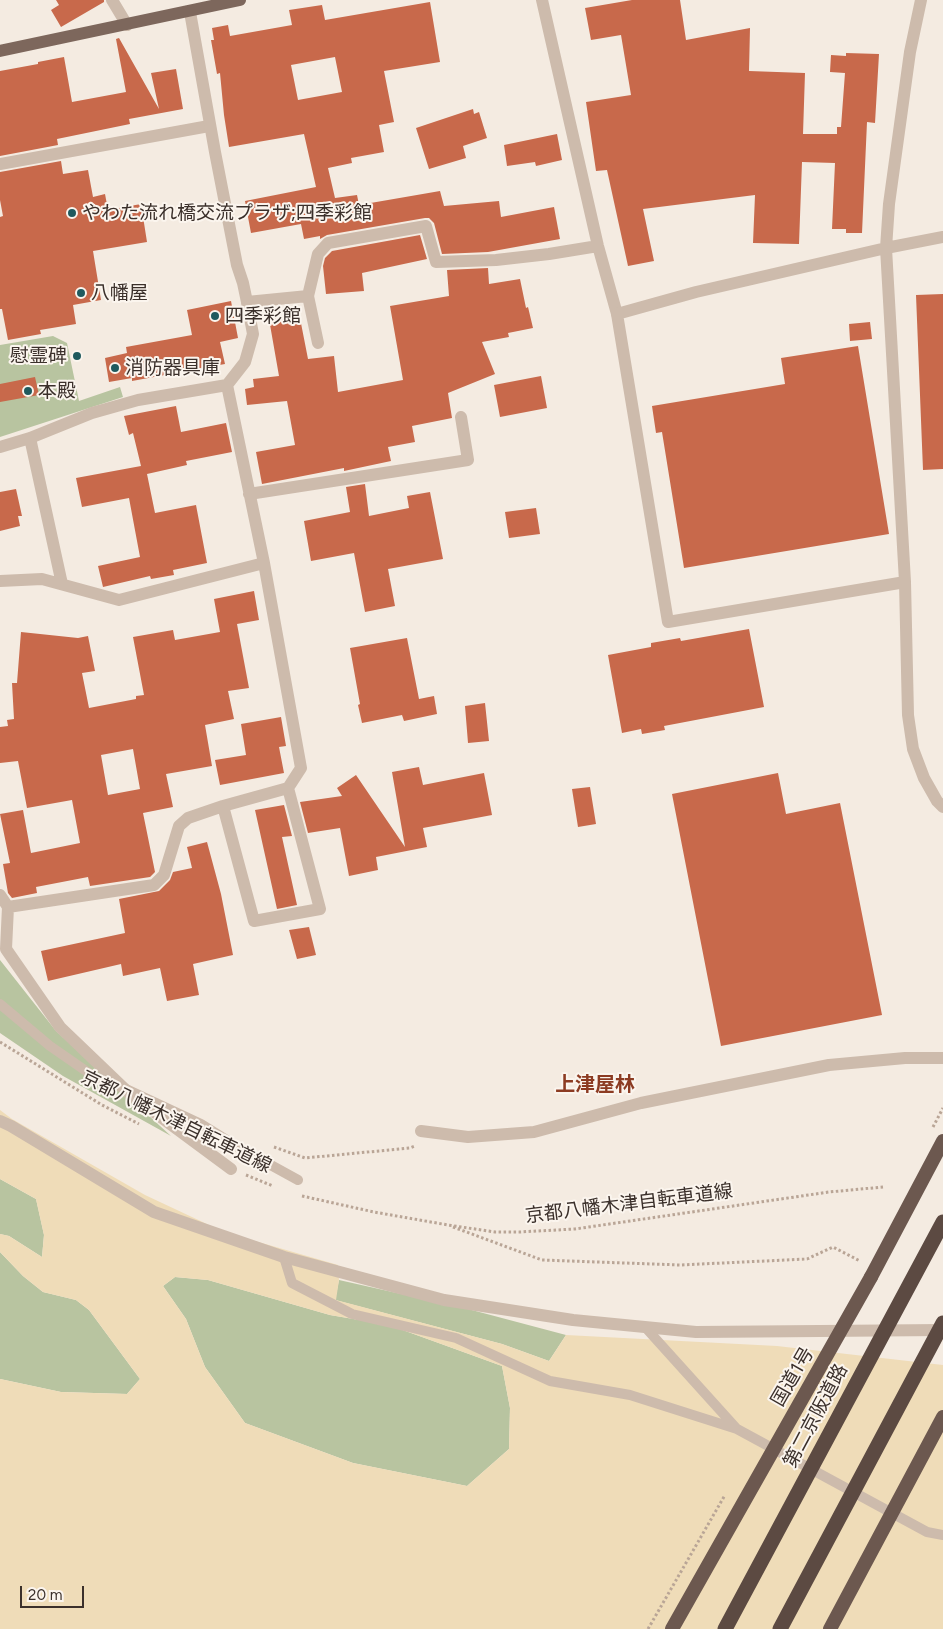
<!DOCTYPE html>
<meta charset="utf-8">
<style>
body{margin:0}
#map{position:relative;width:943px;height:1629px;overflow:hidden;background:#f4ebe1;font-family:Figtree,sans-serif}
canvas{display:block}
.scale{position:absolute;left:20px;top:1586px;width:64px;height:22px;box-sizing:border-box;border:2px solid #3b302b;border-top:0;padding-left:6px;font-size:15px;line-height:18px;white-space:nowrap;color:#3b302b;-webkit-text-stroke:4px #fbf5ee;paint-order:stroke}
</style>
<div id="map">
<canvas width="943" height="1629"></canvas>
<div class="scale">20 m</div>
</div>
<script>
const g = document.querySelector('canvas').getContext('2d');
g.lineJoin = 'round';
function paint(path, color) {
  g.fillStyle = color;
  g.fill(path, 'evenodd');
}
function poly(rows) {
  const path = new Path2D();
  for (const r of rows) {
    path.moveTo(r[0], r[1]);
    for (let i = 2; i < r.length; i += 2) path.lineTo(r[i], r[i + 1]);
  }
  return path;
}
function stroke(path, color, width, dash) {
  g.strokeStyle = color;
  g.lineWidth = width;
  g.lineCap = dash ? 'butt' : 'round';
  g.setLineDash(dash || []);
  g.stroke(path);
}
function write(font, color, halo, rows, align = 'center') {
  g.font = font + ' Figtree,"Noto Sans JP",sans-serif';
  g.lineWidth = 4;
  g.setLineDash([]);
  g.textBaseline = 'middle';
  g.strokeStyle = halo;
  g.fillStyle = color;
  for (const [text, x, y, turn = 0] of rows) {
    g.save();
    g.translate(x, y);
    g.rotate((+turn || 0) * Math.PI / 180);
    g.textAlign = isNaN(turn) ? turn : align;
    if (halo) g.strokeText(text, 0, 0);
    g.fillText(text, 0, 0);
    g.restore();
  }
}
const green = poly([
 [53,336,67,343,79,401,120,387,123,397,0,437,0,345],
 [0,960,56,1031,171,1136,63,1076,0,1033],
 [0,1179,36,1199,44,1235,42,1257,9,1236,0,1234],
 [0,1252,23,1276,43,1292,76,1300,89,1310,140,1379,127,1394,61,1392,0,1379],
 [175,1277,208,1280,330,1315,389,1325,502,1366,510,1408,509,1449,467,1486,353,1463,245,1423,205,1367,186,1319,163,1286],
 [339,1280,468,1309,566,1335,549,1361,502,1344,335,1300]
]);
const sand = poly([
 [0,1110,12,1119,145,1195,224,1232,338,1265,339,1280,336,1300,502,1344,549,1361,566,1335,777,1346,943,1365,943,1629,0,1629,0,1379,61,1392,127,1394,140,1379,89,1310,76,1300,43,1292,23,1276,0,1252,0,1234,9,1236,42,1257,44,1235,36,1199,0,1179],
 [175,1277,208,1280,330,1315,389,1325,502,1366,510,1408,509,1449,467,1486,353,1463,245,1423,205,1367,186,1319,163,1286]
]);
const building = poly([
 [56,0,104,0,104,2,61,27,51,10,59,5],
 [632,0,680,0,686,40,750,28,749,71,805,73,803,134,837,134,837,127,841,127,845,73,830,72,831,55,846,56,846,53,879,54,875,123,867,122,862,233,846,233,846,229,832,229,835,163,802,162,799,244,753,243,755,195,643,209,654,261,628,266,607,170,596,171,586,102,631,95,621,35,591,40,585,8],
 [430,2,440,62,384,71,394,122,379,125,384,152,351,158,352,163,328,168,335,198,357,195,359,205,440,191,444,206,499,201,501,217,554,207,560,239,488,252,442,254,434,223,429,218,425,218,327,235,320,239,320,236,304,239,301,224,251,233,245,201,316,187,304,134,229,147,224,115,220,73,217,74,211,40,214,40,212,28,228,25,230,36,292,25,289,10,322,5,325,20],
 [335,57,342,92,298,100,291,65],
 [119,38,159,109,151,73,176,69,183,109,129,119,130,124,57,139,58,145,0,156,0,71,38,64,38,62,64,57,72,102,126,92,116,39],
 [473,109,474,114,479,112,487,138,463,146,466,158,429,169,416,128],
 [557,134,562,160,536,166,535,162,507,166,504,145],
 [61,161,63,174,88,170,93,197,105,194,108,210,141,204,147,242,93,251,101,300,73,305,76,324,40,330,41,334,8,340,2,309,0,309,0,217,3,216,0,200,0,172],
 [420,235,427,259,362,273,364,291,326,294,323,266,325,258,332,251],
 [488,268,489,284,520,279,526,308,528,307,533,328,508,333,509,337,482,342,495,374,448,393,452,418,412,426,415,442,388,447,391,461,344,471,344,468,262,484,256,452,295,445,287,401,247,405,245,389,254,387,253,379,279,376,269,319,299,313,308,359,334,356,338,392,403,380,390,306,449,296,447,270],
 [943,294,943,469,923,470,916,295],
 [231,301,238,338,220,342,225,364,132,381,132,378,109,382,105,358,127,353,126,347,192,335,187,310],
 [870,322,872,339,850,341,849,324],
 [858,346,889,534,684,568,662,432,656,433,652,406,785,384,781,358],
 [541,376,547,408,500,417,494,385],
 [35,377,39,395,0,402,0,384],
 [176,406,181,432,226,423,232,452,186,461,187,465,147,474,155,513,196,505,207,563,173,570,174,575,151,579,150,576,103,587,98,566,140,557,129,498,82,507,76,478,141,466,133,433,129,435,124,416],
 [365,484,369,516,409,508,407,496,430,492,443,559,388,569,395,606,365,612,354,553,311,561,304,521,350,512,346,487],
 [16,489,22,516,18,516,20,526,0,531,0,492],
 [536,508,540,534,509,538,505,512],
 [254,591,259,620,237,624,249,688,228,691,234,719,205,725,212,766,166,774,173,807,143,813,155,872,150,877,90,886,88,877,36,887,37,893,12,898,8,893,3,864,10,863,0,814,23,810,31,853,80,843,72,800,27,808,18,761,0,763,0,727,8,726,7,720,14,719,12,683,17,683,21,632,78,638,88,636,95,671,82,673,89,708,136,699,136,696,144,695,133,637,173,630,175,640,220,632,214,599],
 [133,749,140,789,108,795,101,755],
 [749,629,764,707,664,726,665,730,642,734,641,729,622,733,608,655,651,647,651,643,680,638,681,641],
 [407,638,419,699,434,696,437,714,404,721,402,715,362,723,358,705,360,704,350,648],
 [485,703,489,741,468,743,465,706],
 [281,717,286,746,279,747,284,773,220,785,215,760,246,755,241,724],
 [419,767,423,785,484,773,492,815,423,828,427,847,376,857,378,870,349,876,340,828,308,833,300,802,342,796,337,788,356,775,405,847,392,772],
 [778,773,786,814,840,803,882,1015,721,1046,672,794],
 [590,787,596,824,578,827,572,789],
 [284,805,292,836,282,837,297,905,277,909,255,810],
 [207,842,221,894,233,955,193,964,199,995,167,1001,160,968,123,976,121,964,48,981,41,951,125,933,119,899,159,891,170,880,173,872,192,868,187,847],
 [309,927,316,955,297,959,289,930]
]);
const path = poly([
 [0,1042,102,1105,139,1124],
 [933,1127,943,1108],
 [274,1147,305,1158,410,1148,415,1146],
 [246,1175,273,1186],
 [302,1196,374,1212,448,1225,495,1232,519,1232,575,1229,829,1192,883,1187],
 [453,1227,542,1260,680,1265,807,1259,833,1247,860,1261]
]);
const service = poly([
 [0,1004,50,1046,99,1080,124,1088,201,1124,238,1147,298,1180],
 [284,1257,292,1283,352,1314,456,1338,550,1381,630,1395,737,1429],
 [645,1327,737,1429,927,1532,943,1535]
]);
const minor = poly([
 [112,0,127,25],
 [542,0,598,246,617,314],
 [0,164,209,126],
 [308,296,318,343],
 [30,438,62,584],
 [0,447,30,438,92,413,138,400,227,385,245,362,253,334,247,302,308,296,318,254,328,243,426,226,436,262,496,260,549,254,598,246],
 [249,494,468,460,461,417],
 [0,581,42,579,119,600,264,563],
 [223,806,254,921,320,909,288,788],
 [0,895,8,907,6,949,60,1027,131,1095,231,1169],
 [8,907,154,885,164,875,179,826,188,818,223,806,288,788,301,768,264,563,227,385],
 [0,1121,11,1126,154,1212,284,1257,444,1300,573,1320,696,1332,943,1330],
 [421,1131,468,1137,534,1132,641,1103,829,1065,905,1058,943,1058]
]);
const tertiary = poly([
 [921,0,910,52,889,204,886,248,905,582,908,715,913,749,924,778,937,801,943,807],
 [190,12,215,152,237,265,243,283,247,302],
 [905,582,668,622,617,314,696,292,886,248,943,237]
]);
const primary = poly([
 [0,51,240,0]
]);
const trunk = poly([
 [871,1277,943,1141]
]);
const pathBridge = poly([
 [648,1629,725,1495]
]);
const trunkBridge = poly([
 [672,1629,871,1277],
 [830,1629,943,1417]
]);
const motorwayBridge = poly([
 [725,1629,943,1222],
 [780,1629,943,1323]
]);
const markers = [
 [72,213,5,"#1f5a5e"],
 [81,293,5,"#1f5a5e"],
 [215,316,5,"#1f5a5e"],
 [77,356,5,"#1f5a5e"],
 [115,368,5,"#1f5a5e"],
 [28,391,5,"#1f5a5e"]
];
const poiNames = [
 ["やわた流れ橋交流プラザ;四季彩館",82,213],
 ["八幡屋",91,293],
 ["四季彩館",225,316],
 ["慰霊碑",67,356,"right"],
 ["消防器具庫",125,368],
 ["本殿",38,391]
];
const streetNames = [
 ["京都八幡木津自転車道線",176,1122,26],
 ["京都八幡木津自転車道線",629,1204,-7],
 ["国道1号",793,1377,-60],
 ["第二京阪道路",816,1416,-62]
];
const neighbourhoodNames = [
 ["上津屋林",595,1085]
];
paint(green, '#b8c4a0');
paint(sand, '#efdcb8');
paint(building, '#c8694b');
stroke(path, '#b9a596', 3, [2.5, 2.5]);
stroke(service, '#cdbbac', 10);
stroke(minor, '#cdbbac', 12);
stroke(tertiary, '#cdbbac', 12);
stroke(primary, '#7d675c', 12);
stroke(trunk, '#6c584f', 14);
stroke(pathBridge, '#b9a596', 3, [2.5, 2.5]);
stroke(trunkBridge, '#6c584f', 14);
stroke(motorwayBridge, '#5c4a42', 15);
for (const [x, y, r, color] of markers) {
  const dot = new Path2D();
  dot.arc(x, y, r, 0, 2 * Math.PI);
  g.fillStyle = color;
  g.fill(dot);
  stroke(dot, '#fbf5ee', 2);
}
write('19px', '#3b302b', '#fbf5ee', poiNames, 'left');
write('19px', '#3b302b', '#fbf5ee', streetNames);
write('bold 20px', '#8c3b22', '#fbf5ee', neighbourhoodNames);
</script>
